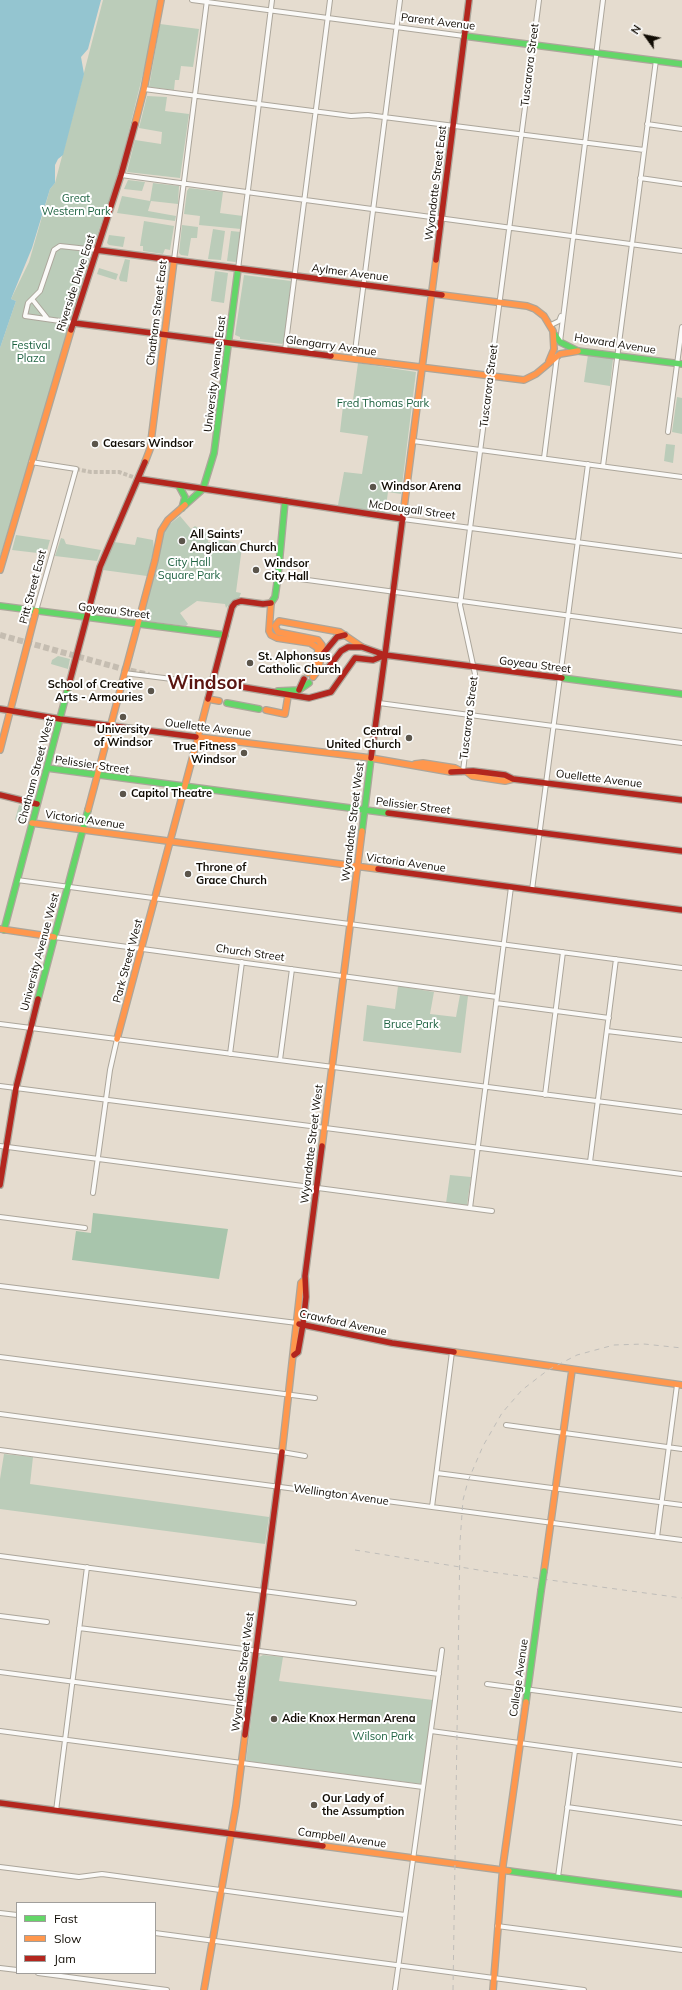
<!DOCTYPE html>
<style>
body{margin:0}
#map{position:relative;width:682px;height:1990px;overflow:hidden;background:#e5dccf;font-family:Mulish,sans-serif}
canvas{display:block}
.legend{position:absolute;left:16px;top:1902px;width:140px;height:72px;box-sizing:border-box;background:#fff;border:1px solid #a09e9b;margin:0;padding:5px 7px;list-style:none;font-size:12px;color:#110c04}
.legend li{display:flex;align-items:center;gap:8px;height:20px}
.legend b{width:20px;border:1px solid #a09e9b}
.north{position:absolute;left:626px;top:16px;width:40px;height:40px;-webkit-text-stroke:3px #fff;paint-order:stroke;rotate:303deg;font-size:11px;font-weight:700;line-height:16px;text-align:center;color:#110c04}
.north::after{content:'';display:block;margin:auto;width:14px;height:18px;background:#110c04;clip-path:polygon(50% 0,100% 100%,50% 72%,0 100%)}
</style>
<div id="map">
<canvas width="682" height="1990"></canvas>
<ul class="legend">
<li><b style="height:5px;background:#63d668"></b>Fast</li>
<li><b style="height:5px;background:#ff974d"></b>Slow</li>
<li><b style="height:5px;background:#b3261e"></b>Jam</li>
</ul>
<div class="north">N</div>
</div>
<script>
const g = document.querySelector('canvas').getContext('2d');
g.lineJoin = 'round';
function paint(path, color) {
  g.fillStyle = color;
  g.fill(path, 'evenodd');
}
function poly(rows) {
  const path = new Path2D();
  for (const r of rows) {
    path.moveTo(r[0], r[1]);
    for (let i = 2; i < r.length; i += 2) path.lineTo(r[i], r[i + 1]);
  }
  return path;
}
function stroke(path, color, width, dash) {
  g.strokeStyle = color;
  g.lineWidth = width;
  g.lineCap = dash ? 'butt' : 'round';
  g.setLineDash(dash || []);
  g.stroke(path);
}
function write(font, color, halo, rows, align = 'center') {
  g.font = font + ' Mulish,sans-serif';
  g.lineWidth = 4;
  g.setLineDash([]);
  g.textBaseline = 'middle';
  g.strokeStyle = halo;
  g.fillStyle = color;
  for (const [text, x, y, turn = 0] of rows) {
    g.save();
    g.translate(x, y);
    g.rotate((+turn || 0) * Math.PI / 180);
    g.textAlign = isNaN(turn) ? turn : align;
    if (halo) g.strokeText(text, 0, 0);
    g.fillText(text, 0, 0);
    g.restore();
  }
}
const green = poly([
 [103,0,158,0,151,41,119,171,88,262,61,356,0,557,0,348,16,301,11,299,29,262,50,189,55,183],
 [160,24,199,29,193,67,181,66,179,80,175,80,174,90,149,87],
 [147,96,167,97,165,111,189,114,180,178,127,172,135,140,161,144,162,132,139,128],
 [128,180,145,182,142,191,124,189],
 [153,183,179,186,178,204,151,201,148,211,176,216,175,221,117,213,122,196,150,201],
 [189,188,223,192,220,213,243,216,241,229,199,225,200,216,184,214,187,191],
 [144,221,174,226,170,250,165,249,163,254,143,251,143,246,140,246],
 [182,225,198,227,197,238,191,238,188,256,181,255,179,253],
 [213,229,225,231,221,260,208,259],
 [231,231,241,232,237,261,235,262,227,261],
 [109,235,125,237,123,247,109,245,107,243],
 [125,259,130,260,127,282,120,281,119,278],
 [99,268,118,274,116,280,97,274],
 [215,271,228,273,224,303,211,301],
 [244,275,291,281,284,342,282,344,240,339,240,337,235,335],
 [588,355,613,359,610,386,584,382],
 [358,363,416,372,401,494,388,492,385,513,338,505,344,472,362,474,368,436,340,432,343,406,352,407],
 [677,397,682,398,682,434,672,432],
 [666,444,675,445,673,463,664,461],
 [180,516,191,529,195,526,209,534,208,542,218,543,220,537,242,547,236,592,241,593,239,598,232,600,226,608,225,604,197,601,180,613,188,624,186,626,146,621,142,619,142,616,164,531,166,527],
 [16,535,50,540,46,554,12,550],
 [137,537,153,540,154,549,147,576,103,570,114,542,135,545],
 [61,538,64,539,66,544,101,550,97,561,55,556],
 [58,656,70,659,68,669,51,664,52,660],
 [19,805,30,809,26,823,15,820],
 [398,986,434,992,430,1014,456,1017,460,995,468,996,461,1053,363,1041,367,1005,395,1009],
 [450,1175,471,1177,467,1205,446,1203],
 [4,1454,33,1457,30,1484,269,1517,265,1544,0,1509,0,1479],
 [263,1655,283,1657,279,1681,433,1700,421,1784,246,1761,259,1657]
]);
const forest = poly([
 [93,1213,228,1229,219,1279,72,1260,76,1231,91,1233]
]);
const water = poly([
 [0,0,101,0,88,49,81,57,84,74,63,155,58,159,55,165,55,183,50,189,32,248,11,299,16,301,0,348]
]);
const streetTunnel = poly([
 [76,469,91,472,119,472,139,479]
]);
const primaryTunnel = poly([
 [0,635,123,669,149,675],
 [208,683,242,687]
]);
const street = poly([
 [192,0,464,36],
 [144,89,351,116,368,115,644,150],
 [647,124,682,129],
 [121,175,682,251],
 [640,178,682,184],
 [174,260,207,0],
 [238,269,272,0],
 [32,299,28,303,25,316,74,323],
 [47,318,32,299,40,291,54,250,60,246,97,250],
 [551,325,559,321,561,316],
 [560,342,603,0],
 [285,350,330,0],
 [354,359,400,0],
 [668,432,682,327],
 [413,441,682,477],
 [544,458,557,356],
 [31,462,76,469,36,611],
 [603,466,656,60],
 [403,519,682,556],
 [278,576,682,631],
 [124,673,212,684],
 [379,703,682,743],
 [463,771,475,674,460,605,539,0],
 [17,880,682,968],
 [532,890,588,464],
 [54,937,497,997],
 [496,1003,609,1018],
 [0,1024,682,1112],
 [607,1031,682,1040],
 [230,1054,242,962],
 [280,1060,292,969],
 [0,1086,682,1174],
 [545,1095,563,952],
 [0,1146,492,1211],
 [590,1162,616,959],
 [93,1193,110,1070,117,1039],
 [470,1208,511,887],
 [0,1217,85,1228],
 [0,1286,297,1323],
 [0,1357,315,1398],
 [0,1414,282,1452,305,1456],
 [506,1425,682,1449],
 [0,1450,682,1540],
 [437,1473,682,1505],
 [432,1507,452,1352],
 [657,1537,677,1385],
 [0,1556,354,1603],
 [0,1616,47,1622],
 [79,1628,439,1674],
 [0,1672,249,1705],
 [487,1684,682,1710],
 [0,1731,423,1787],
 [431,1731,682,1765],
 [567,1807,682,1823],
 [56,1811,87,1567],
 [0,1867,79,1877,102,1874,405,1915],
 [558,1877,575,1751],
 [0,1913,17,1915],
 [497,1926,682,1950],
 [155,1933,584,1990],
 [0,1968,17,1970],
 [38,1973,167,1990],
 [395,1990,442,1650]
]);
const fast = poly([
 [464,36,682,64],
 [555,335,560,342,578,351,682,364],
 [179,486,185,497,182,508],
 [185,505,203,489,214,453,238,269],
 [271,603,275,597,278,576,285,501],
 [0,606,225,635],
 [562,678,682,694],
 [278,691,299,690,309,683],
 [227,703,259,709],
 [47,768,388,813],
 [362,831,371,758],
 [4,930,68,688],
 [38,999,88,810],
 [526,1702,541,1591],
 [509,1871,682,1894]
]);
const slow = poly([
 [135,124,144,89,161,0],
 [442,295,527,306,535,309,544,316,553,331,554,349,549,361],
 [331,356,524,380,536,374,560,354,578,351],
 [145,462,150,449,174,260],
 [403,515,436,260],
 [0,570,71,330],
 [271,603,269,631,271,635,277,638,310,643,318,648,317,660,308,673],
 [313,677,319,669,322,645,318,640,278,632,275,626,279,621,340,632,362,647],
 [219,701,208,699,198,737,371,758,451,772],
 [266,710,285,714,288,696],
 [0,750,36,611],
 [415,764,423,763,455,768,461,771],
 [467,772,472,776,505,781,513,779],
 [88,810,155,560,161,531,168,520,185,505],
 [32,823,378,869],
 [0,929,54,937],
 [117,1039,198,737,196,737],
 [322,1146,362,831],
 [454,1352,682,1385],
 [282,1452,301,1283,305,1279],
 [544,1571,572,1370],
 [323,1846,509,1871],
 [204,1990,236,1806,245,1735],
 [493,1990,503,1865,526,1702]
]);
const jam = poly([
 [97,250,442,295],
 [436,260,469,0],
 [74,323,331,356],
 [71,330,121,175,135,124],
 [139,479,403,519],
 [403,515,385,655,562,678],
 [322,655,337,637,345,635],
 [319,669,328,668,341,651,348,647,362,647,385,655],
 [242,687,309,698,331,692,355,658,373,660,385,655],
 [68,688,100,567,145,462],
 [299,690,304,679],
 [208,699,232,607,235,603,241,601,263,604,271,603],
 [0,709,60,719,196,737],
 [371,758,385,655],
 [451,772,473,771,505,775,513,779,682,800],
 [0,795,37,804],
 [388,813,682,851],
 [378,869,682,910],
 [0,1185,16,1088,38,999],
 [299,1324,392,1343,454,1352],
 [294,1355,298,1352,303,1324,306,1297,305,1276,322,1146],
 [245,1735,282,1452],
 [0,1803,323,1846]
]);
const rail = poly([
 [355,1550,491,1572,682,1598],
 [453,1990,460,1542,463,1500,468,1481,483,1446,502,1413,522,1390,548,1370,577,1355,614,1345,644,1344,682,1348]
]);
const fastBridge = poly([
 [541,1591,544,1571]
]);
const markers = [
 [95,444,4,"#5b554b"],
 [373,487,4,"#5b554b"],
 [182,541,4,"#5b554b"],
 [256,570,4,"#5b554b"],
 [250,663,4,"#5b554b"],
 [151,691,4,"#5b554b"],
 [123,717,4,"#5b554b"],
 [409,738,4,"#5b554b"],
 [244,753,4,"#5b554b"],
 [123,794,4,"#5b554b"],
 [188,874,4,"#5b554b"],
 [274,1719,4,"#5b554b"],
 [314,1805,4,"#5b554b"]
];
const streetNames = [
 ["Parent Avenue",438,22,7],
 ["Tuscarora Street",530,65,-83],
 ["Wyandotte Street East",436,183,-83],
 ["Aylmer Avenue",350,273,7],
 ["Riverside Drive East",76,283,-72],
 ["Chatham Street East",157,313,-83],
 ["Howard Avenue",615,344,9],
 ["Glengarry Avenue",331,346,8],
 ["University Avenue East",215,374,-83],
 ["Tuscarora Street",489,386,-83],
 ["McDougall Street",412,510,8],
 ["Pitt Street East",33,587,-75],
 ["Goyeau Street",114,611,7],
 ["Goyeau Street",535,665,7],
 ["Tuscarora Street",469,718,-83],
 ["Ouellette Avenue",208,728,7],
 ["Pelissier Street",92,765,8],
 ["Chatham Street West",36,771,-75],
 ["Ouellette Avenue",599,779,7],
 ["Pelissier Street",413,806,7],
 ["Victoria Avenue",85,820,8],
 ["Wyandotte Street West",353,822,-83],
 ["Victoria Avenue",406,863,8],
 ["University Avenue West",40,952,-75],
 ["Church Street",250,953,8],
 ["Park Street West",128,961,-75],
 ["Wyandotte Street West",312,1144,-83],
 ["Crawford Avenue",343,1323,12],
 ["Wellington Avenue",341,1495,8],
 ["Wyandotte Street West",243,1672,-83],
 ["College Avenue",519,1678,-82],
 ["Campbell Avenue",342,1838,8]
];
const parkNames = [
 ["Great",76,199],
 ["Western Park",76,212],
 ["Festival",31,346],
 ["Plaza",31,359],
 ["Fred Thomas Park",383,404],
 ["City Hall",189,563],
 ["Square Park",189,576],
 ["Bruce Park",411,1025],
 ["Wilson Park",383,1737]
];
const poiNames = [
 ["Caesars Windsor",103,444],
 ["Windsor Arena",381,487],
 ["All Saints'",190,535],
 ["Anglican Church",190,548],
 ["Windsor",264,564],
 ["City Hall",264,577],
 ["St. Alphonsus",258,657],
 ["Catholic Church",258,670],
 ["School of Creative",143,685,"right"],
 ["Arts - Armouries",143,698,"right"],
 ["University",123,730,"center"],
 ["of Windsor",123,743,"center"],
 ["Central",401,732,"right"],
 ["United Church",401,745,"right"],
 ["True Fitness",236,747,"right"],
 ["Windsor",236,760,"right"],
 ["Capitol Theatre",131,794],
 ["Throne of",196,868],
 ["Grace Church",196,881],
 ["Adie Knox Herman Arena",282,1719],
 ["Our Lady of",322,1799],
 ["the Assumption",322,1812]
];
const townNames = [
 ["Windsor",206,683]
];
paint(green, '#bbccb9');
paint(forest, '#a8c5ac');
paint(water, '#94c5d0');
stroke(streetTunnel, '#c5bdb1', 4, [4, 2]);
stroke(primaryTunnel, '#c5bdb1', 6, [6, 3]);
stroke(street, '#aca69b', 6);
stroke(fast, '#aca69b', 8);
stroke(slow, '#aca69b', 8);
stroke(jam, '#aca69b', 8);
stroke(street, '#fbfaf8', 4);
stroke(fast, '#63d668', 5.5);
stroke(slow, '#ff974d', 5.5);
stroke(jam, '#b3261e', 5.5);
stroke(rail, '#bfbdb9', 1, [5, 5]);
stroke(fastBridge, '#aca69b', 8, []);
stroke(fastBridge, '#63d668', 5.5);
for (const [x, y, r, color] of markers) {
  const dot = new Path2D();
  dot.arc(x, y, r, 0, 2 * Math.PI);
  g.fillStyle = color;
  g.fill(dot);
  stroke(dot, '#fff', 1.5);
}
write('11px', '#110c04', '#fff', streetNames);
write('11px', '#1f6342', '#fff', parkNames);
write('bold 11px', '#110c04', '#fff', poiNames, 'left');
write('bold 19px', '#5a1611', '#fff', townNames);
</script>
